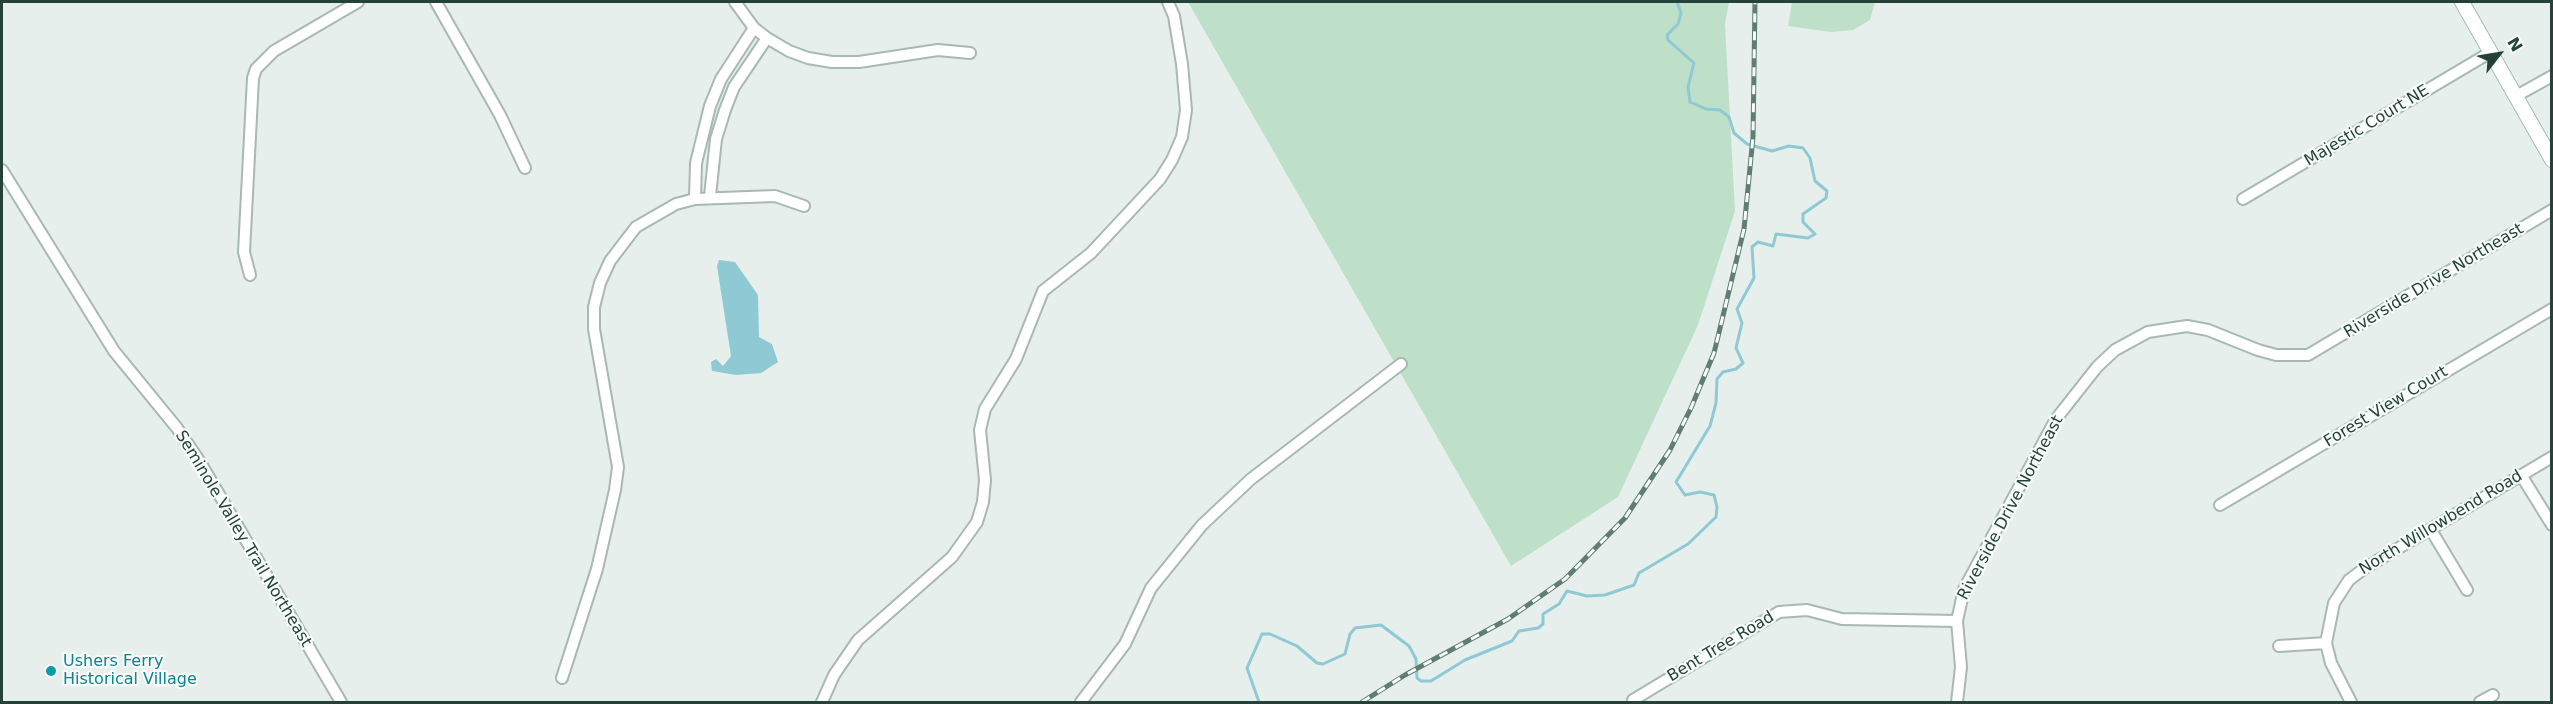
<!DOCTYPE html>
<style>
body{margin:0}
#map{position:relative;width:2553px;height:704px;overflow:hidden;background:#e6efeb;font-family:"DejaVu Sans",sans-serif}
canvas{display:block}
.frame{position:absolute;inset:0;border:3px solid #24423a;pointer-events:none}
.north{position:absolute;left:2469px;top:24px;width:60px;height:60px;-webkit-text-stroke:4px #f7fbf9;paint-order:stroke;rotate:59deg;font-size:16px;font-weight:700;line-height:24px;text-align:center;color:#24423a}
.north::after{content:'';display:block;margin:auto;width:21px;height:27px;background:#24423a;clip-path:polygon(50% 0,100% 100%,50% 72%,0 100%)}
</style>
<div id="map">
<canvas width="2553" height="704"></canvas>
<div class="frame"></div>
<div class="north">N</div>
</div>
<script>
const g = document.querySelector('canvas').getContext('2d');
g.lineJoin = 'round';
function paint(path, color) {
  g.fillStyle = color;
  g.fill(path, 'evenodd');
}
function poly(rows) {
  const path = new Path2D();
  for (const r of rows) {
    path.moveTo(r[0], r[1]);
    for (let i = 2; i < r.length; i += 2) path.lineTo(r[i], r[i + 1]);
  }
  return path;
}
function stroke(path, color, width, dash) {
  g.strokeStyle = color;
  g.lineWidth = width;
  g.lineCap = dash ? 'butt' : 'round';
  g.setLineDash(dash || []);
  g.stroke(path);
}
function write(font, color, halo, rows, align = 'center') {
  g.font = font + ' "DejaVu Sans",sans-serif';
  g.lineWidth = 4.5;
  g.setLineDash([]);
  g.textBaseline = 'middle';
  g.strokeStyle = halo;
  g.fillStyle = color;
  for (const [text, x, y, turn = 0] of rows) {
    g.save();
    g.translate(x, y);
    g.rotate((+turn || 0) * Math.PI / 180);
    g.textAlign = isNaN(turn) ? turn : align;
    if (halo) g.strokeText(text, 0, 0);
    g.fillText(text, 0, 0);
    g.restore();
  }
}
const green = poly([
 [1188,2,1729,2,1725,24,1735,211,1698,325,1618,497,1511,566],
 [1792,2,1875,2,1870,20,1853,30,1831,32,1788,26]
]);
const water = poly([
 [719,260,735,262,758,295,759,337,772,344,778,362,761,373,736,375,712,371,711,362,716,359,723,366,731,356,717,266]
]);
const stream = poly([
 [1259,702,1247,668,1262,634,1270,634,1297,646,1317,663,1323,664,1345,654,1350,634,1355,628,1381,625,1409,646,1416,659,1417,678,1421,681,1431,681,1465,660,1512,641,1519,631,1538,628,1543,624,1543,614,1559,604,1567,591,1587,596,1605,595,1634,585,1639,573,1688,544,1716,517,1717,507,1714,495,1700,492,1685,495,1676,482,1710,426,1716,403,1717,379,1723,372,1736,369,1743,363,1736,348,1742,323,1737,309,1754,278,1752,247,1758,242,1773,246,1776,234,1808,238,1815,234,1803,222,1803,214,1826,198,1827,191,1815,181,1810,158,1803,148,1789,146,1772,151,1747,144,1734,133,1729,117,1720,110,1706,109,1690,102,1688,87,1694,63,1668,40,1667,35,1678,24,1681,13,1677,2]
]);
const street = poly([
 [436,2,500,115,525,168],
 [735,2,754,28,767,38,789,51,808,58,832,62,859,62,938,50,970,53],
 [2516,96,2552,76],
 [2,170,114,351,177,428,200,462,341,702],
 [710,196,716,139,725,110,734,87,767,38],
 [695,199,696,163,710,106,721,79,754,28],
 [2243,199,2491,52],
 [250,275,244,252,253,78,256,69,274,51,358,2],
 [2521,475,2552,525],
 [2220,505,2552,309],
 [2431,530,2467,590],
 [2279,646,2326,643],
 [562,678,597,569,615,490,618,467,594,329,594,307,600,283,610,261,636,227,676,204,695,199,775,196,804,206],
 [1633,700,1779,612,1807,610,1842,619,1957,621],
 [822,702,834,675,858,640,952,557,977,522,983,502,985,480,980,430,985,409,1016,359,1043,291,1091,253,1160,179,1172,160,1182,137,1186,110,1182,64,1174,16,1168,2],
 [1081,702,1125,644,1151,588,1202,525,1251,479,1401,364],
 [1957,702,1961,667,1957,621,1964,589,2056,419,2097,367,2115,350,2148,332,2187,326,2208,330,2258,350,2276,355,2308,355,2552,210],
 [2351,702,2331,663,2326,643,2334,603,2349,580,2365,568,2552,457],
 [2480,702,2493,695]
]);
const secondary = poly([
 [2462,2,2552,160]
]);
const rail = poly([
 [1362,702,1405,675,1508,619,1565,579,1625,518,1670,450,1691,408,1714,353,1744,229,1753,137,1755,2]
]);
const markers = [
 [51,671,6,"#0f9aa8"]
];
const streetNames = [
 ["Majestic Court NE",2367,126,-31],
 ["Riverside Drive Northeast",2434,281,-31],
 ["Forest View Court",2386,407,-31],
 ["Riverside Drive Northeast",2011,508,-62],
 ["North Willowbend Road",2441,523,-31],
 ["Seminole Valley Trail Northeast",243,539,59],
 ["Bent Tree Road",1721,647,-31]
];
const cultureNames = [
 ["Ushers Ferry",63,662],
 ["Historical Village",63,680]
];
paint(green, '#bfe0c8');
paint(water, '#8ec9d4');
stroke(stream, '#8ec9d4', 3);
stroke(street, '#a8b8b2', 14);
stroke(secondary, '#a4bbb3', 16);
stroke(street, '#fff', 10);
stroke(secondary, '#fff', 14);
stroke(rail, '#5f7d75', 5);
stroke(rail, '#f7fbf9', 3, [9]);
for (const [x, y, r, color] of markers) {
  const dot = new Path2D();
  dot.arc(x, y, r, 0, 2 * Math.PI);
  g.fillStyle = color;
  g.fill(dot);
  stroke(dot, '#f7fbf9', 2);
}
write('16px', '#24423a', '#f7fbf9', streetNames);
write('16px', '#0d838f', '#f7fbf9', cultureNames, 'left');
</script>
